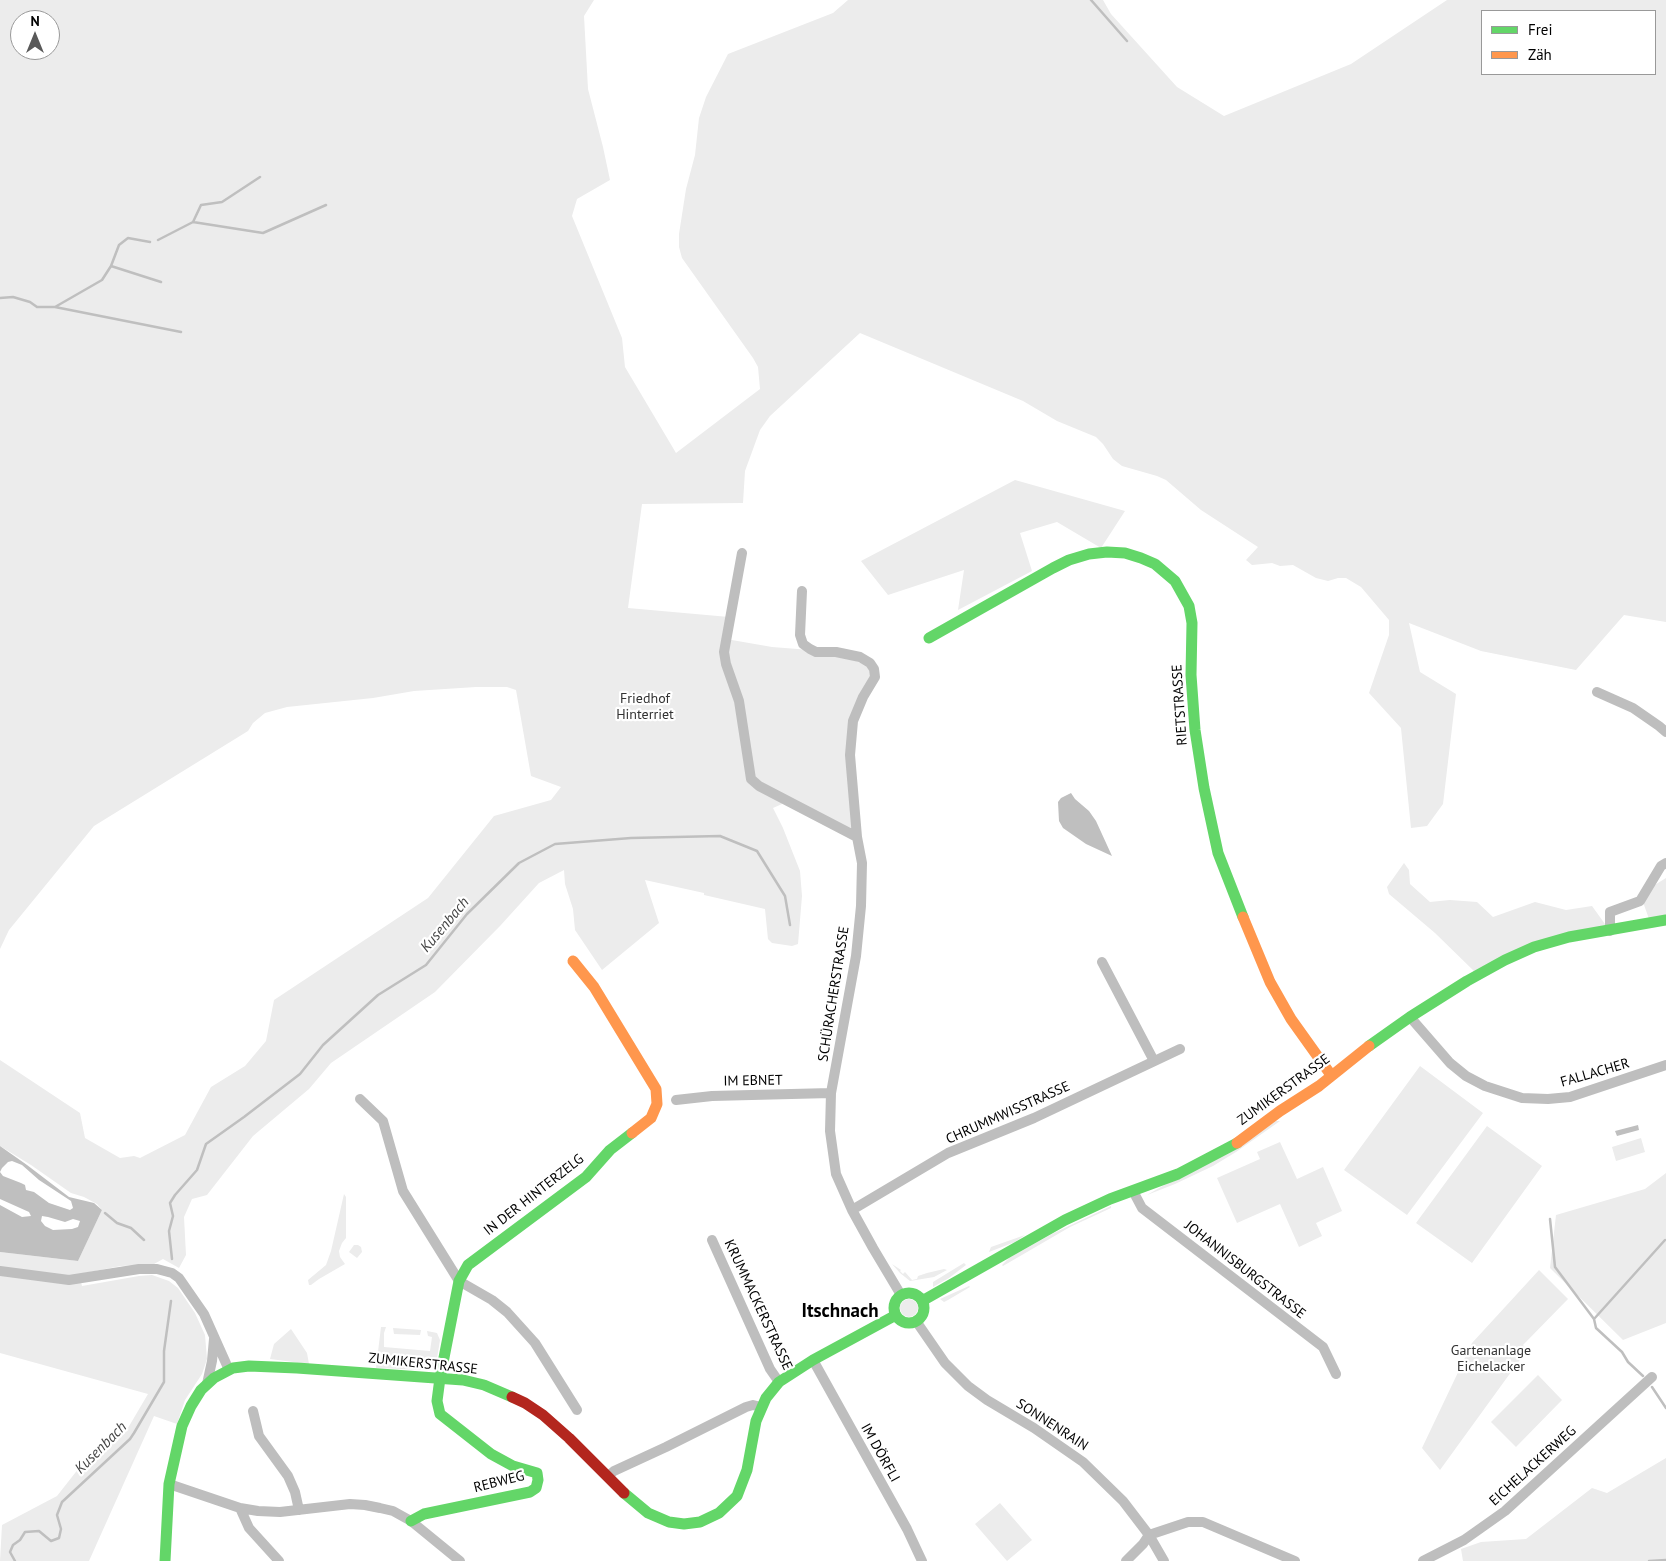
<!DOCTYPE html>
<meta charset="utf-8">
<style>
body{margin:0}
#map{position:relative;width:1666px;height:1561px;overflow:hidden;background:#fff;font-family:"PT Sans",sans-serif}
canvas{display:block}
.legend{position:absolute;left:1481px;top:10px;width:175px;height:65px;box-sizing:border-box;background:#fff;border:1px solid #999;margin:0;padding:6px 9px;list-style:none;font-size:15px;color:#000}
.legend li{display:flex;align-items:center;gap:10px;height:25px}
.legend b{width:25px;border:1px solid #999}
.north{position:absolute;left:10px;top:10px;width:50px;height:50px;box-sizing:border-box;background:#fff;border:1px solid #999;border-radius:50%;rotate:0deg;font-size:14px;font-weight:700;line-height:20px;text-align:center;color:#000}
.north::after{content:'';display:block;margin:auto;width:18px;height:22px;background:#595959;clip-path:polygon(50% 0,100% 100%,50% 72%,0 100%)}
</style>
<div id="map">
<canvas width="1666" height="1561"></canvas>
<ul class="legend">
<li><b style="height:6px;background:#63d668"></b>Frei</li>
<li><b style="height:6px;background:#ff974d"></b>Zäh</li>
</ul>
<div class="north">N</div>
</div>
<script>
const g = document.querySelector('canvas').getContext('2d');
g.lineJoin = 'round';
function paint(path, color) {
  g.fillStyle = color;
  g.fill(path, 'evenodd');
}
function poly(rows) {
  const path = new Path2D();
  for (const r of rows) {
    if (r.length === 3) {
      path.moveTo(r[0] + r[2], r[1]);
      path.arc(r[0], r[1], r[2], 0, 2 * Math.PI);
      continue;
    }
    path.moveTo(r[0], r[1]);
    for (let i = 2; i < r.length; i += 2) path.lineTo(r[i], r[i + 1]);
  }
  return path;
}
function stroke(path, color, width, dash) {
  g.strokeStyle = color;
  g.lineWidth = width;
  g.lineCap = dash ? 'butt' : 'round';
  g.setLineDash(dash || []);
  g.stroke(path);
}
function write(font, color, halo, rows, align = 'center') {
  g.font = font + ' "PT Sans",sans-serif';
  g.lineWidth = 4.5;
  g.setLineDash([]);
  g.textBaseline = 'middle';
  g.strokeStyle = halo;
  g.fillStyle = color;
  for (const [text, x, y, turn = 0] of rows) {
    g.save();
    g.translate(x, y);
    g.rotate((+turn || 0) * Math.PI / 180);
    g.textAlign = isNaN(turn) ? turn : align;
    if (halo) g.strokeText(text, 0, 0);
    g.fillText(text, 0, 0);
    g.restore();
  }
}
const green = poly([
 [0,0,594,0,584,16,588,89,603,147,610,180,577,199,572,216,622,338,625,367,676,453,760,389,758,367,753,358,682,258,679,247,679,234,686,189,695,155,699,118,706,97,728,54,833,13,848,0,1103,0,1111,14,1177,87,1224,116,1351,64,1447,0,1666,0,1666,622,1624,615,1576,670,1481,651,1409,623,1420,672,1456,694,1443,804,1427,826,1411,828,1401,728,1369,693,1389,635,1389,620,1361,587,1346,578,1338,578,1328,581,1316,578,1293,565,1280,566,1272,563,1252,565,1246,560,1258,547,1201,510,1166,480,1157,476,1122,466,1113,459,1103,444,1096,437,1057,421,1023,401,860,333,770,416,760,430,745,471,743,503,642,504,628,608,729,617,726,639,772,647,836,652,874,669,853,721,857,837,781,797,782,804,773,808,783,828,800,871,802,896,798,944,792,946,772,943,768,939,765,909,704,895,704,893,645,880,659,923,602,970,575,930,573,909,565,884,564,870,539,883,500,926,435,992,331,1063,309,1089,253,1136,207,1195,192,1199,184,1217,186,1255,179,1268,163,1259,154,1264,121,1266,79,1274,82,1286,139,1276,152,1275,169,1281,178,1288,195,1313,205,1335,207,1359,202,1374,185,1400,177,1424,154,1416,89,1561,0,1561,2,1525,57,1496,97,1445,114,1442,125,1433,148,1394,0,1353,0,1252,78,1261,102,1210,97,1204,84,1197,71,1193,31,1165,0,1146,0,1060,80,1113,85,1138,120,1158,134,1156,140,1158,185,1135,211,1087,245,1066,266,1041,274,1000,428,898,494,816,551,800,561,787,531,776,516,690,507,687,476,687,414,691,373,698,287,707,265,713,253,723,248,731,94,826,9,930,0,949],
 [1482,11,1655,11,1655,74,1482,74],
 [20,20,50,20,50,50,20,50],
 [1015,480,1125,511,1101,548,1057,522,1020,533,1032,571,958,610,964,570,888,595,861,561],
 [1404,863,1409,870,1410,884,1430,902,1450,900,1477,902,1493,917,1535,902,1566,910,1592,906,1610,931,1569,937,1477,974,1435,933,1389,894,1387,887],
 [1666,878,1666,916,1649,919,1643,902,1653,886],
 [1420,1066,1483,1113,1407,1215,1344,1170],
 [1276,1121,1280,1121,1236,1152,1213,1166,1175,1184,1147,1195],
 [1487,1126,1542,1166,1472,1263,1416,1223],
 [1641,1138,1645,1152,1616,1161,1612,1147],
 [1280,1142,1297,1179,1323,1167,1342,1211,1316,1223,1322,1236,1299,1247,1280,1204,1237,1223,1217,1178,1260,1159,1257,1152],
 [1666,1173,1666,1323,1623,1340,1550,1268,1556,1215,1645,1189],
 [344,1194,346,1197,346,1238,342,1243,339,1251,340,1257,345,1264,319,1279,311,1285,309,1285,308,1280,326,1265,331,1251],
 [1111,1206,1111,1208,1070,1227,1003,1266,1002,1265,1009,1258,1052,1234],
 [1025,1235,1015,1242,989,1252,991,1247],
 [354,1245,358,1245,361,1247,362,1252,357,1258,349,1252],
 [964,1263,966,1265,949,1278,933,1287,933,1282],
 [892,1264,901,1270,900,1271,903,1274,905,1272,912,1280,917,1279,918,1276,927,1273,944,1269,947,1270,934,1277,910,1281,900,1273],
 [1539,1270,1568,1299,1523,1345,1527,1350,1440,1470,1422,1448,1472,1343],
 [969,1286,970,1287,948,1300,944,1302,940,1299],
 [909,1308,9],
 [381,1327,386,1327,384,1333,384,1347,430,1351,432,1337,428,1336,427,1331,437,1333,440,1340,436,1365,433,1368,426,1370,376,1368],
 [393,1328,421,1330,420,1335,394,1334],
 [291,1329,307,1353,309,1364,270,1359,274,1344],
 [1538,1375,1562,1400,1516,1447,1491,1422],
 [1666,1458,1666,1561,1463,1561,1461,1549,1481,1542,1526,1539,1592,1488,1607,1493],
 [1000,1503,1032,1540,1007,1561,975,1524]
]);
const water = poly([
 [1071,793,1075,799,1089,811,1096,821,1112,856,1086,844,1063,828,1059,821,1058,802,1061,798],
 [1638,1125,1639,1130,1617,1136,1615,1131],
 [0,1146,27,1165,69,1197,94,1203,102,1210,78,1261,0,1252,0,1205,22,1217,31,1216,29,1212,0,1199],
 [12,1161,22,1165,39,1180,71,1201,73,1208,70,1210,49,1203,34,1192,26,1190,25,1185,21,1183,3,1176,0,1172,2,1168,8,1162],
 [42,1216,48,1217,65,1222,73,1219,80,1221,78,1227,72,1229,53,1230,45,1226,41,1221]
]);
const stream = poly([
 [1091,0,1127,41],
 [193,222,201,205,222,202,260,177],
 [158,240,193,222,263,233,326,205],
 [111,266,161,282],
 [0,298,13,297,30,302,37,307,55,307,102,280,111,266,119,245,128,238,150,242],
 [55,307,181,332],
 [105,1213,117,1223,131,1228,144,1240],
 [1550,1219,1555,1267,1594,1319,1596,1328,1622,1352,1628,1362,1643,1376],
 [172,1259,169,1231,173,1216,170,1203,175,1195,197,1170,206,1144,244,1117,300,1074,323,1045,378,995,426,965,467,914,519,863,555,844,631,838,720,836,757,851,785,896,790,925],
 [1594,1319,1665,1240],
 [1652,1387,1666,1408],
 [15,1561,10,1552,13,1545,20,1540,25,1532,39,1531,51,1541,59,1538,61,1529,57,1515,62,1502,130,1439,134,1433,164,1382,164,1351,171,1301],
 [1649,1561,1666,1560]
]);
const street = poly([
 [742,553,724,652,726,664,739,701,751,779,759,786,857,837],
 [802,591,800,635,803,644,810,649,816,652,836,652,860,657,870,663,874,669,875,677,863,697,853,721,850,755,857,837,862,863,861,906,856,956,831,1093,830,1131,836,1174,852,1210,873,1248,901,1295],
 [1597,692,1633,708,1659,726,1666,732],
 [1610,931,1610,912,1640,901,1661,866,1666,863],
 [1102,962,1154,1061],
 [1410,1017,1450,1063,1466,1076,1485,1086,1522,1098,1548,1099,1570,1097,1666,1065],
 [360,1099,383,1121,403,1191,459,1281,492,1300,507,1312,535,1343,577,1410],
 [676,1100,712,1096,831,1093],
 [1133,1191,1142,1208,1323,1347,1336,1374],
 [852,1210,948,1153,1034,1118,1180,1049],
 [712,1240,770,1369,779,1382],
 [0,1271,69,1280,139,1269,157,1269,172,1273,179,1278,204,1314,229,1370],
 [916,1321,945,1363,968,1386,987,1400,1034,1428,1083,1462,1123,1501,1149,1535,1164,1561],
 [813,1360,907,1529,922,1561],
 [207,1384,212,1361,214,1339],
 [253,1411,259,1436,288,1476,295,1492,299,1510],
 [608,1476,614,1471,666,1447,746,1407,753,1405,761,1407],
 [169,1484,240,1508,249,1528,279,1561],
 [240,1508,258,1511,280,1512,350,1504,365,1505,380,1508,393,1511,411,1521,460,1561],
 [1126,1561,1143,1544,1149,1535,1188,1522,1203,1522,1295,1561],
 [1423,1561,1464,1540,1505,1511,1652,1377]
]);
const fast = poly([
 [929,638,1053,568,1069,560,1089,554,1107,552,1125,553,1141,558,1155,564,1175,581,1189,606,1192,623,1191,675,1195,730,1204,788,1218,853,1243,917],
 [1369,1046,1410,1017,1467,981,1505,960,1534,947,1569,937,1666,920],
 [909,1308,15],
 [922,1301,1065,1220,1110,1199,1178,1174,1237,1143],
 [624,1493,648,1513,669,1522,684,1524,700,1522,719,1513,737,1496,747,1470,756,1421,766,1398,779,1382,813,1360,896,1315],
 [411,1521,424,1514,530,1492,536,1488,538,1480,537,1473,513,1466,491,1454,440,1414,437,1401,440,1378,459,1281,468,1265,586,1177,610,1150,632,1133],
 [165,1561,169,1484,182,1426,191,1406,201,1390,214,1378,233,1368,249,1366,297,1368,463,1380,484,1385,512,1397]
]);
const slow = poly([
 [1243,917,1270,982,1291,1019,1331,1075],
 [573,961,594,987,656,1089,657,1104,651,1118,632,1133],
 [1237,1143,1280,1111,1319,1086,1369,1046]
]);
const jam = poly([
 [512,1397,525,1403,543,1415,569,1438,624,1493]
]);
const parkNames = [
 ["Friedhof",645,699],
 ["Hinterriet",645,715],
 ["Gartenanlage",1491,1351],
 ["Eichelacker",1491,1367]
];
const streetNames = [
 ["RIETSTRASSE",1180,705,-94],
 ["SCHÜRACHERSTRASSE",834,994,-81],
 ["FALLACHER",1595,1073,-16],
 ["IM EBNET",753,1081,-1],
 ["ZUMIKERSTRASSE",1284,1090,-36],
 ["CHRUMMWISSTRASSE",1008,1113,-24],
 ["IN DER HINTERZELG",534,1195,-38],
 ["JOHANNISBURGSTRASSE",1245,1270,38],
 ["KRUMMACKERSTRASSE",758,1305,65],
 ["ZUMIKERSTRASSE",423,1364,6],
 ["SONNENRAIN",1052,1425,33],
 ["IM DÖRFLI",880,1453,61],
 ["EICHELACKERWEG",1533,1466,-42],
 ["REBWEG",499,1482,-14]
];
const waterNames = [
 ["Kusenbach",445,925,-50],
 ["Kusenbach",101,1448,-45]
];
const districtNames = [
 ["Itschnach",840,1312]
];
paint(green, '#ececec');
paint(water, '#bfbfbf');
stroke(stream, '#bfbfbf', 2.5);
stroke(street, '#bebebe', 10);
stroke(fast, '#63d668', 11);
stroke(slow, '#ff974d', 11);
stroke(jam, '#b3261e', 11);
write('14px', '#333', '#fff', parkNames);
write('14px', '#000', '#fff', streetNames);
write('italic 15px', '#444', '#fff', waterNames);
write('bold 19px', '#000', '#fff', districtNames);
</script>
